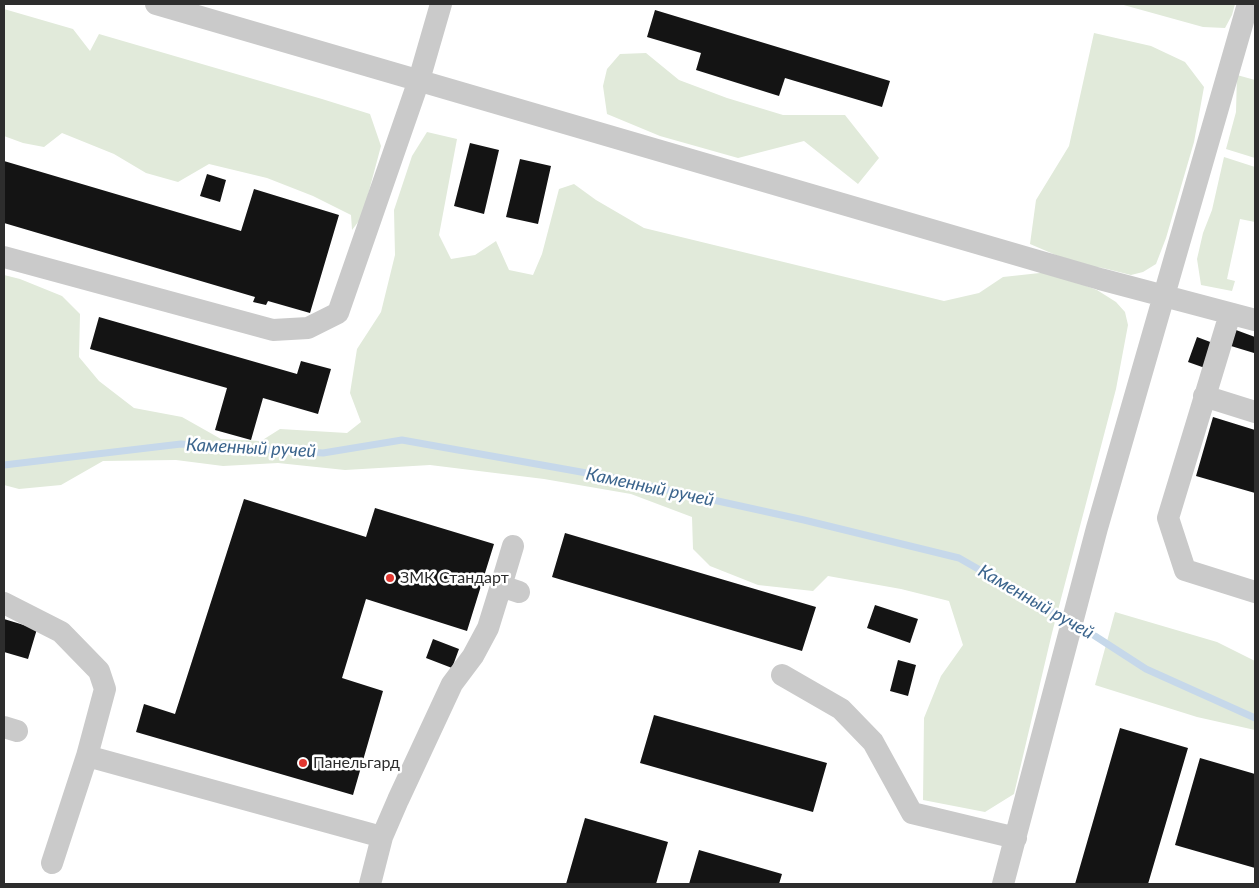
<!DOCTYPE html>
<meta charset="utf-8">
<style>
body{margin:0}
#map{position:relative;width:1259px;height:888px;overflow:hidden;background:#fff;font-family:Lato,sans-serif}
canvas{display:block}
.frame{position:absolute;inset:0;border:5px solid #2d2d2d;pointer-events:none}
</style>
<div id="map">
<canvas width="1259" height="888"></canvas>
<div class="frame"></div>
</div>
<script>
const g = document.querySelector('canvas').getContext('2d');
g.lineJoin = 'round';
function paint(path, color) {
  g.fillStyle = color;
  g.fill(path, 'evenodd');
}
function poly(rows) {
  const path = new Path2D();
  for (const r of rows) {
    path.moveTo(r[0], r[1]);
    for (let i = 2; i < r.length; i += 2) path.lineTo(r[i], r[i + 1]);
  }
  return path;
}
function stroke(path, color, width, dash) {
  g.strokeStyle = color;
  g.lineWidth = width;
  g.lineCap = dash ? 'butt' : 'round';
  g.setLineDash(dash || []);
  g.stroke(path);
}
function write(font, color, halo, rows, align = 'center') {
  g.font = font + ' Lato,sans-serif';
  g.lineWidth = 5;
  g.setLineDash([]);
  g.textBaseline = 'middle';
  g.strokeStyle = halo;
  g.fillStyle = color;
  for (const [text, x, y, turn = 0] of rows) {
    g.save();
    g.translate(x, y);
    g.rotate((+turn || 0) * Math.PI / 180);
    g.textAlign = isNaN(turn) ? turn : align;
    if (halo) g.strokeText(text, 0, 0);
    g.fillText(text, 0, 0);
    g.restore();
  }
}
const green = poly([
 [1120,4,1235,4,1232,15,1225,28,1203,27],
 [4,9,73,29,90,51,99,34,322,99,370,114,381,146,362,217,352,230,351,215,313,196,267,178,209,164,178,182,146,173,114,154,62,133,44,147,23,143,4,136],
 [1094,33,1151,46,1185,62,1204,87,1194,142,1166,238,1156,264,1143,272,1131,275,1103,268,1079,265,1030,244,1036,200,1069,146],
 [646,53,679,80,727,98,783,115,845,115,879,158,858,184,804,141,738,158,660,136,607,114,603,86,607,69,620,54],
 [1237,75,1255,80,1255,158,1226,149,1236,112],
 [427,132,457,139,439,235,451,259,475,255,496,241,509,270,533,275,542,254,559,189,574,184,596,200,644,228,944,301,979,293,1003,277,1049,272,1097,290,1116,302,1125,312,1128,325,1116,389,1052,633,1014,794,985,812,923,800,924,718,941,676,963,645,949,601,901,589,828,576,813,591,758,585,710,566,693,549,692,517,631,494,544,479,430,465,345,470,278,463,223,466,176,460,103,461,61,485,19,489,4,485,4,275,20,279,62,296,80,314,79,357,99,381,134,408,182,417,221,439,261,441,280,429,347,433,361,422,350,393,357,349,381,312,395,255,394,210,412,156],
 [1224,157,1255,167,1255,222,1240,219,1227,279,1235,281,1232,291,1201,285,1197,259,1203,233,1212,210],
 [1115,612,1217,642,1255,661,1255,730,1197,717,1095,685]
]);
const stream = poly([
 [4,465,181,444,323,453,402,440,609,477,804,520,959,558,1095,636,1146,669,1255,718]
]);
const building = poly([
 [655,10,890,81,882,107,785,78,779,96,696,70,701,53,647,37],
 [470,143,499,150,484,214,454,206],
 [520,159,551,166,538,224,506,217],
 [4,161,241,231,254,189,339,215,310,313,268,301,266,305,253,302,255,297,4,223],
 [207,174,226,180,220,202,200,196],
 [99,317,297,374,301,361,331,369,318,414,263,398,251,440,215,430,227,388,90,349],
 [1236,330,1255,337,1254,353,1231,346],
 [1197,337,1213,343,1205,368,1188,362],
 [1213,417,1255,430,1255,493,1196,476],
 [244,499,366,537,375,508,494,544,467,631,366,599,342,678,383,691,353,795,136,732,144,704,175,714],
 [565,533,816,607,802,651,552,577],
 [875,605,918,619,910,643,867,628],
 [4,619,37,629,28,659,4,652],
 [433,639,459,649,452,668,426,658],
 [898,660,916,665,908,696,890,691],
 [654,715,827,763,813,812,640,763],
 [1120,728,1188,748,1148,884,1075,884],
 [1200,758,1255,774,1255,868,1175,845],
 [585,818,668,842,656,884,566,884],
 [699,850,782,874,779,884,689,884]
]);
const minor = poly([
 [156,4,1100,279,1255,320],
 [4,257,273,330,308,328,338,313,419,80,441,4],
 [1230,314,1168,518,1185,570,1255,592],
 [1204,396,1255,412],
 [501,586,513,546],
 [4,603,61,632,99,671,105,689,87,756,382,837],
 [782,675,841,709,873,742,912,813,1016,838],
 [4,727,17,731],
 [52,863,87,756],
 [370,884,382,837,398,800,452,684,473,656,488,628,501,586,519,592],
 [1003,884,1097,528,1248,4]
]);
const markers = [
 [390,578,5,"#e23730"],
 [303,763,5,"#e23730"]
];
const poiNames = [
 ["ЗМК Стандарт",400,578],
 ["Панельгард",313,763]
];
const waterNames = [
 ["Каменный ручей",251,448,3],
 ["Каменный ручей",650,487,12],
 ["Каменный ручей",1036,602,30]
];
paint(green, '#e1eada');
stroke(stream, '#c6d8ea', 7);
paint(building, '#141414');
stroke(minor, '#cacaca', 22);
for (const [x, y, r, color] of markers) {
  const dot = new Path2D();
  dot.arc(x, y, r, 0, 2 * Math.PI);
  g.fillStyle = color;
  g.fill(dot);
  stroke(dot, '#fff', 2);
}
write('16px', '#2d2d2d', '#fff', poiNames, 'left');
write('italic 18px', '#3c658d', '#fff', waterNames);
</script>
